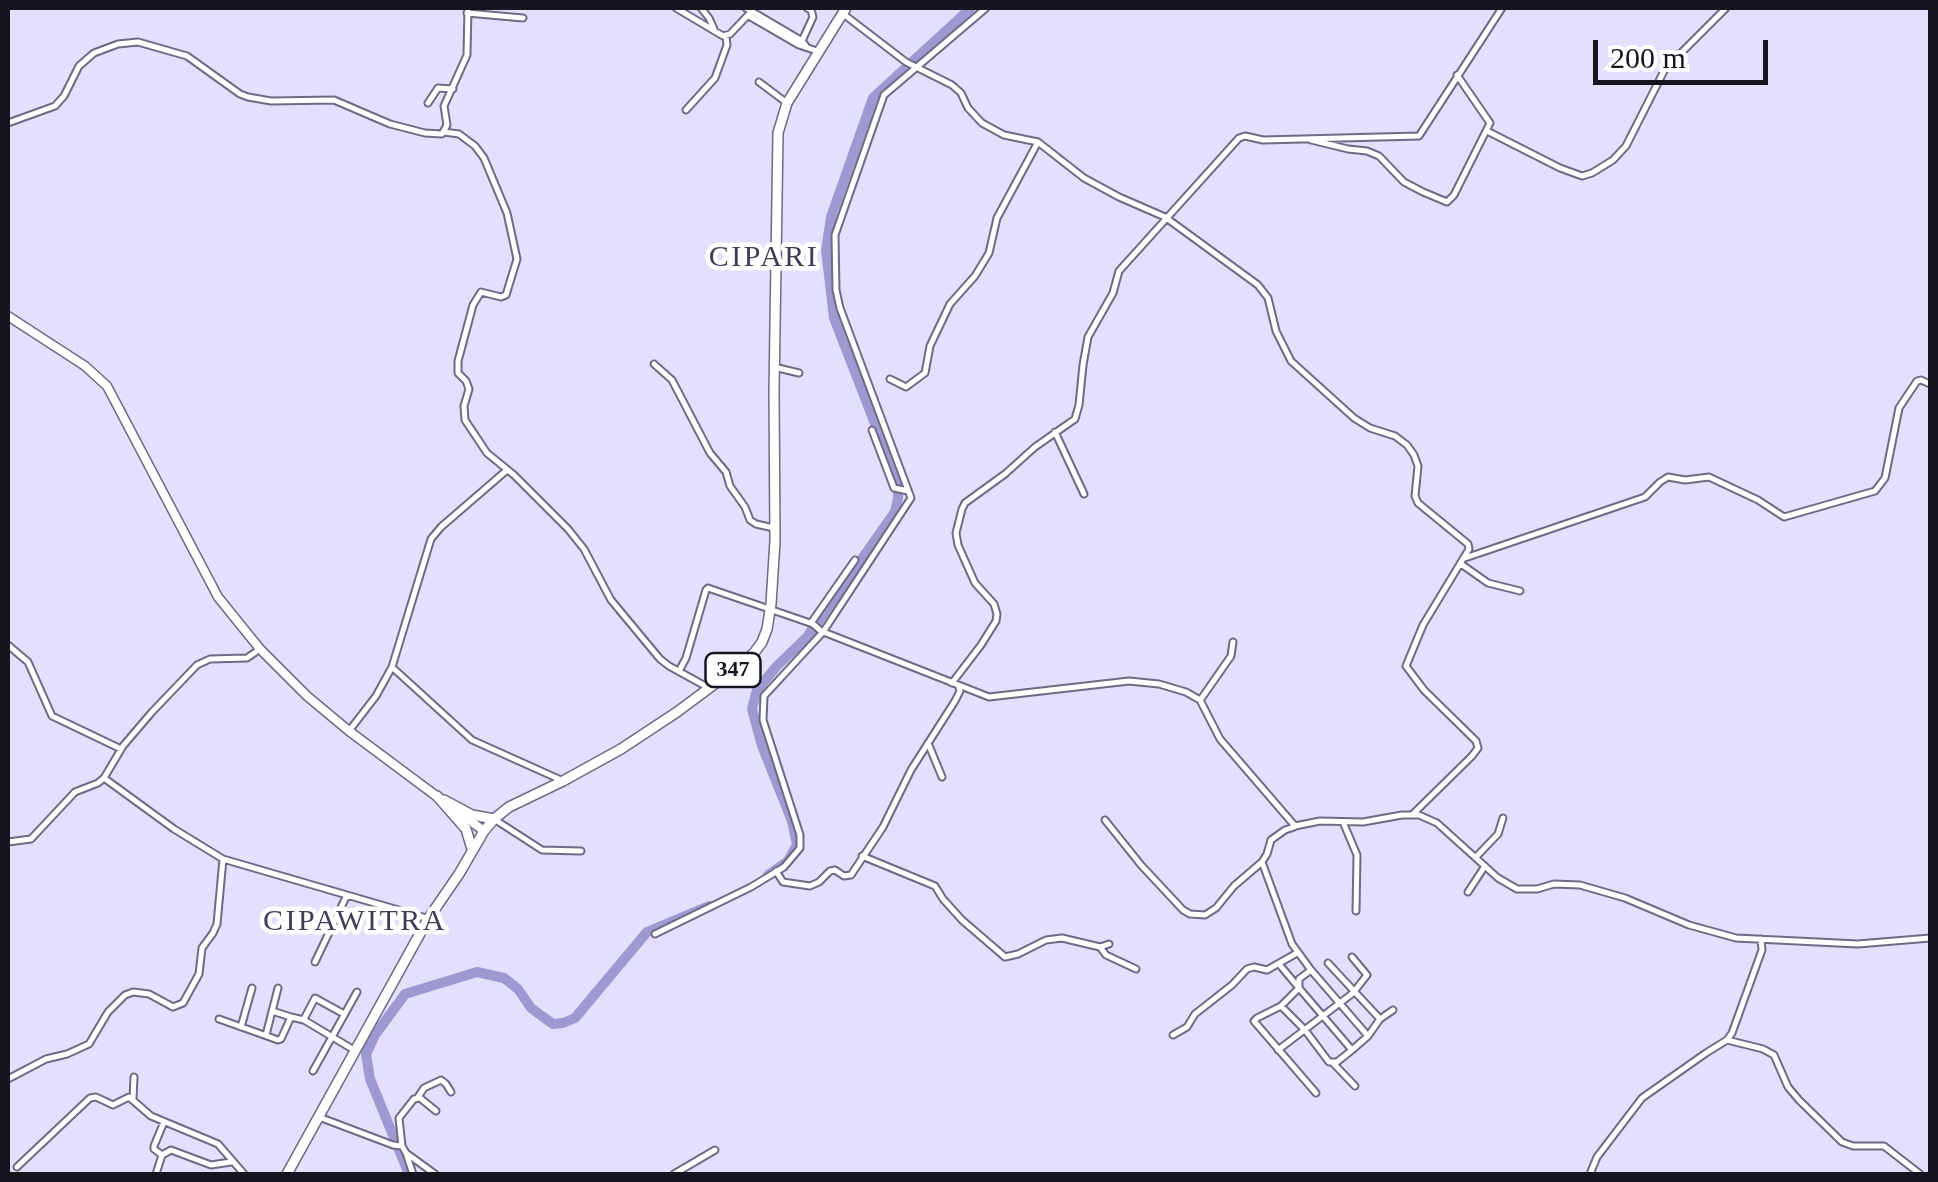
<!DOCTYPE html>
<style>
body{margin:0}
#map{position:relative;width:1938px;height:1182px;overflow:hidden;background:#e2e0fc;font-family:"Times New Roman",serif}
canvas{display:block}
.frame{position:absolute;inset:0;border:10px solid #16151f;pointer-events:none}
.scale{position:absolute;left:1593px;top:40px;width:175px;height:45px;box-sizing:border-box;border:5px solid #16151f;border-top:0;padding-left:12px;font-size:30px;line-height:35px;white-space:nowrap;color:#16151f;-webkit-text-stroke:8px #fff;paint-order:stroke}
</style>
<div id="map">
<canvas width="1938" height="1182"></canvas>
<div class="frame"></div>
<div class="scale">200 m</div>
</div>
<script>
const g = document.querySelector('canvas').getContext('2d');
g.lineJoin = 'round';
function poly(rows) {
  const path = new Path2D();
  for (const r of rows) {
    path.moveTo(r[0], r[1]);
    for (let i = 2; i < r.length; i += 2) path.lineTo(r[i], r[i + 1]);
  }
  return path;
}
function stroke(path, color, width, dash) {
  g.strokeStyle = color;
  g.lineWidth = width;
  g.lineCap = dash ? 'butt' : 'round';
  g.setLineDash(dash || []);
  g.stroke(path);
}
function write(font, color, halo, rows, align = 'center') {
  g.font = font + ' "Times New Roman",serif';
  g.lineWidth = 9;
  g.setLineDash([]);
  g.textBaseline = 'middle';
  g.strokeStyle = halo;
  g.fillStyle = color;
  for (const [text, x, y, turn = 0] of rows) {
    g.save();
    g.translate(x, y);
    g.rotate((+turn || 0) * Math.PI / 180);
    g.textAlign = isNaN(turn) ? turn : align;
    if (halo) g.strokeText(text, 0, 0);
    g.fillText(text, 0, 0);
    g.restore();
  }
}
const river = poly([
 [768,875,788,861,797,845,792,821,762,746,752,709,757,690,777,666,807,637,895,512,898,498,898,483,834,318,826,250,831,217,873,98,971,8],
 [409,1174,370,1079,366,1054,375,1035,405,994,477,972,504,978,518,989,531,1008,553,1024,563,1023,575,1018,647,932,709,906]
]);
const street = poly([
 [676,8,723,36,730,34,751,12],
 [701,8,709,18,714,29],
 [746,8,802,41,806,46],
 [467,13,523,18],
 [842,13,906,62,952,85,961,93,968,108,982,123,1004,135,1038,142,1084,178,1119,197,1165,217,1258,285,1268,298,1276,331,1291,361,1354,418,1370,428,1395,436,1407,445,1414,455,1418,466,1415,496,1418,503,1468,544,1469,549,1423,625,1406,666,1424,690,1476,741,1478,748,1472,756,1413,814],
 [749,16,799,45,817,51],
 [801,43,813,17,811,10,807,8],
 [759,82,787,103],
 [428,103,438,88,453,89],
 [686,110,715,78,727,45,726,36],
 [8,123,55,106,64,96,79,66,94,53,118,44,138,42,187,56,240,94,248,97,271,101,334,100,390,124,425,133,442,134,447,125,444,106,467,55,468,8],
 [1487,131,1560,168,1582,176,1592,173,1613,160,1626,146,1665,69,1726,8],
 [444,132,459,134,475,146,484,158,507,213,517,259,506,295,501,297,481,292,473,305,458,361,458,373,466,381,469,389,464,406,465,420,487,453,514,475,568,529,584,549,611,600,660,659,669,666,709,688],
 [1311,140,1348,149,1367,151,1379,156,1404,182,1423,192,1447,202,1454,195,1490,123,1457,75],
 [654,364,672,380,710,453,726,472,730,486,745,507,750,520,756,524,774,528],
 [774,367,799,373],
 [890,379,906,387,925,373,930,346,950,304,975,276,989,253,997,218,1038,142],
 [872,430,894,488,908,491],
 [1055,432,1084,494],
 [1465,558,1645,497,1660,482,1668,477,1685,480,1709,477,1758,500,1784,517,1875,491,1885,478,1899,408,1917,381,1921,380,1930,384],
 [1461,564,1488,583,1520,591],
 [811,623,855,560],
 [8,645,28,662,52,716,121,749],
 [393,668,472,740,561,780],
 [679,671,686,658,706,590,708,588,813,624,821,631,989,697,1129,681,1159,684,1186,692,1200,700,1220,739,1295,826,1320,821,1363,822,1402,815,1419,815,1437,823,1498,878,1517,889,1537,889,1554,884,1580,885,1625,898,1689,925,1736,938,1858,944,1930,938],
 [952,683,981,645,996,621,997,614,994,604,975,583,958,545,956,533,962,509,965,503,1005,474,1035,447,1075,419,1079,405,1083,365,1088,337,1113,293,1119,271,1239,138,1245,136,1263,140,1419,136,1502,8],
 [1201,699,1231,656,1233,642],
 [349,731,376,696,392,667,431,539,441,527,507,470],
 [928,743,942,777],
 [104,778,123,746,152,712,197,665,210,659,247,658,260,649],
 [494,819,542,850,581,851],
 [1105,820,1141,865,1183,910,1190,914,1205,915,1216,908,1234,886,1262,862],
 [1343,822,1357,855,1356,911],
 [1294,827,1285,830,1271,840,1267,854,1262,862,1292,944,1311,970],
 [8,842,31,839,75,792,98,783,104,778,174,829,223,859,426,918],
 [862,856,935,886,943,899,962,920,1005,957,1018,954,1046,940,1062,938,1100,947,1109,944],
 [1476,857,1498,834,1503,818],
 [776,871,783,882,810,886,819,882,830,871,835,870,844,876,851,875,883,827,911,770,955,701,960,691,959,688],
 [1468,892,1485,866],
 [655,934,751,887,784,867,800,848,800,835,763,720,764,696,823,632,911,498,840,308,836,290,835,235,884,95,986,8],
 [1100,947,1106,955,1136,969],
 [315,962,347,895],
 [1328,963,1380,1019],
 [1279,964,1299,988,1281,1006,1257,1018,1254,1021,1316,1093],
 [1281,1006,1305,1030,1329,1062,1337,1062,1352,1050],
 [272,1011,291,1017],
 [219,1019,278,1040,281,1039,291,1017,304,1020,354,1050],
 [304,1019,315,998,344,1014],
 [241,1027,252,988],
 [266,1035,278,988],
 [1173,1035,1187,1027,1195,1014,1232,985,1247,969,1254,967,1267,970,1297,953],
 [1368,1036,1311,970,1299,979,1299,988,1352,1050,1368,1036,1380,1019,1393,1010],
 [1727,1040,1763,1049,1774,1055,1788,1087,1799,1100,1842,1142,1853,1146,1884,1146,1920,1174],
 [1278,1050,1353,993,1367,975,1352,957],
 [1333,1063,1355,1086],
 [313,1071,357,992],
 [8,1079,46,1059,67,1054,89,1044,108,1012,125,995,133,992,149,994,173,1007,183,1003,199,974,202,948,213,933,217,924,223,859],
 [418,1097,424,1088,441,1080,446,1084,451,1092],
 [133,1099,134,1077],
 [319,1117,393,1145,402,1146,406,1153,435,1174],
 [402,1146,399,1118,414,1099,420,1098,436,1111],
 [162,1155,171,1150,211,1165,231,1162],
 [407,1156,413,1174],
 [17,1167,90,1098,96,1097,113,1105,129,1097,151,1116,218,1144,244,1174],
 [156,1174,162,1155,154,1149,154,1146,164,1122],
 [674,1174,715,1150],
 [1590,1174,1597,1157,1642,1098,1706,1053,1727,1040,1732,1033,1762,950,1761,939]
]);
const secondary = poly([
 [8,316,85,366,107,386,218,597,260,649,307,696,349,731,439,798],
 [454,809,484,831]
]);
const primary = poly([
 [437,796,466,829,472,849],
 [444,800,472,815,494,819],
 [287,1174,428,919,459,874,484,831,494,819,509,807,563,781,621,749,677,712,739,666,754,653,762,642,767,629,771,604,775,541,774,391,778,133,787,103,846,8]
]);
const shields = [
 [733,670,55]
];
const shieldNames = [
 ["347",733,670]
];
const quarterNames = [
 ["CIPARI",764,258],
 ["CIPAWITRA",355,922]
];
stroke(river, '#9e99d1', 10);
stroke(street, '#6d6b84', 9);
stroke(secondary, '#6d6b84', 11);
stroke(primary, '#6d6b84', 12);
stroke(street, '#fff', 5);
stroke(secondary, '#fff', 8);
stroke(primary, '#fff', 9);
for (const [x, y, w] of shields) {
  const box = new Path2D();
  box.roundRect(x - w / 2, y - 17, w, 34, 8);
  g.fillStyle = '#fff';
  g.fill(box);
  stroke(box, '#16151f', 2.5);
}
write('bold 22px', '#16151f', null, shieldNames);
g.letterSpacing = '2.5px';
write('30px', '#403e54', '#fff', quarterNames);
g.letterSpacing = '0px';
</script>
